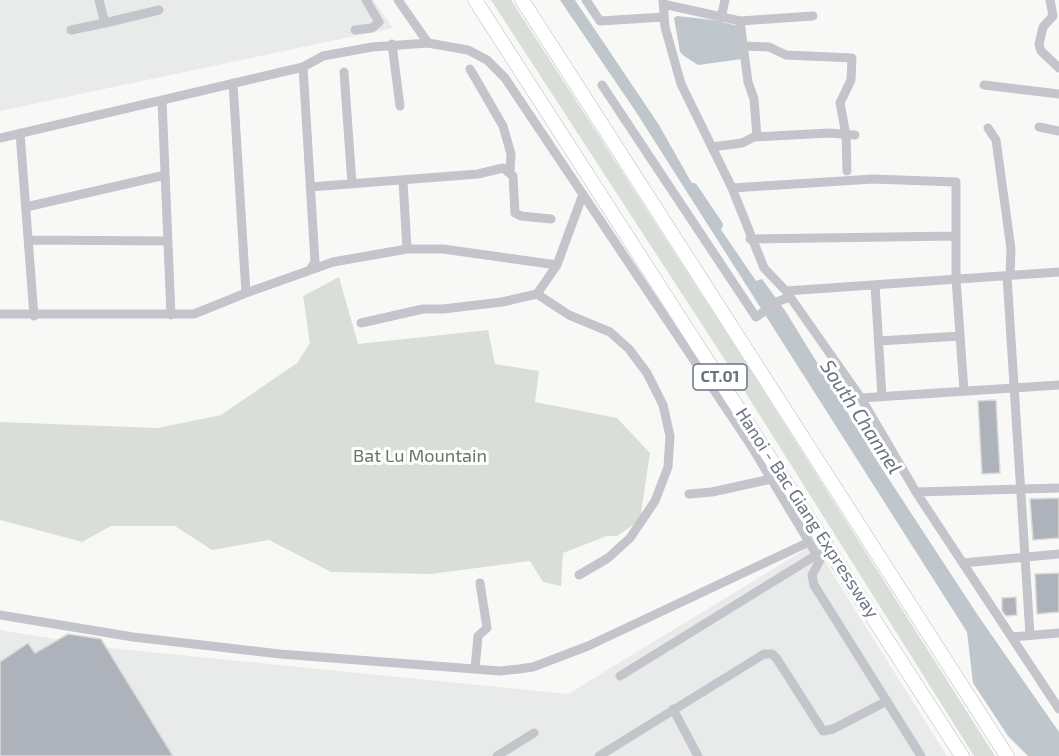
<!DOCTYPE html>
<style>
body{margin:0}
canvas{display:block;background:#f8f9f7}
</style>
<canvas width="1059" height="756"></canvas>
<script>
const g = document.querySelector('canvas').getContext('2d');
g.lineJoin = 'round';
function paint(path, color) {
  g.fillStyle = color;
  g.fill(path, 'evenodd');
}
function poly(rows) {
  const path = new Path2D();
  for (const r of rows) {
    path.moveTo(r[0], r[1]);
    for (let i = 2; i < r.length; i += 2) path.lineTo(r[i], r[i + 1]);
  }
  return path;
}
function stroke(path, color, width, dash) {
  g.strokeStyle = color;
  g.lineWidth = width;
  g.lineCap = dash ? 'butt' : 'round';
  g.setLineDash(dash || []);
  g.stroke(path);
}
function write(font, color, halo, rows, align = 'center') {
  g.font = font + ' "Exo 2",sans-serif';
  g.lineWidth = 6;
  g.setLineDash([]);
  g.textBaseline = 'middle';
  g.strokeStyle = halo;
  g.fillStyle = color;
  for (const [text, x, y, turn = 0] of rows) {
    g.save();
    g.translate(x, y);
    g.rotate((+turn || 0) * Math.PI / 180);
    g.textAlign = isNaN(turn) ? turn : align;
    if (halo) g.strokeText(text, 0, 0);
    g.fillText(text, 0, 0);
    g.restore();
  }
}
const built = poly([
 [0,0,373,0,393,28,0,111],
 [814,544,947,756,0,756,0,630,110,648,568,694]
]);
const green = poly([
 [491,0,511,0,744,360,995,756,974,756,725,360],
 [339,277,358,344,488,330,495,364,539,371,535,402,617,418,650,453,640,520,617,536,607,536,563,553,561,586,543,582,530,561,431,574,331,572,269,540,212,550,175,526,111,526,82,542,0,520,0,422,157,428,221,415,297,363,310,343,303,296]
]);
const water = poly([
 [560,0,575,0,659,125,703,203,756,281,762,279,786,312,877,461,979,617,1059,732,1059,756,1028,756,1008,736,973,683,967,632,636,112],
 [677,16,713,20,738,26,742,59,698,65,684,56,680,52,674,18]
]);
const canal = poly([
 [693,188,718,225]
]);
const building = poly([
 [996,400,1000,473,982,474,978,401,996,400],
 [1059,498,1059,538,1033,540,1030,499,1059,498],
 [1059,573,1059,612,1037,614,1035,574,1059,573],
 [1016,597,1017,615,1006,616,1002,611,1002,598,1016,597],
 [68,634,101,639,173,756,0,756,0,662,28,643,35,653,68,634]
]);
const minor = poly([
 [398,0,428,43],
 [586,0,600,21,664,17],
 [663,0,665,27,681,84,732,188,764,268,786,291,861,398,916,492,1059,709],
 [1050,0,1053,16,1043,27,1039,44,1041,51,1059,68],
 [663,4,740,21,813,16],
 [721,18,725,0],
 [740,21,748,82,754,99,757,137],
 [105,23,159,10],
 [71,30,105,23,99,0],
 [355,30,372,28,379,22,366,0],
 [392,44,400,106],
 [744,46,769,47,786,55,852,58,851,80,840,103,846,135,847,171],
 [303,67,315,262,310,270],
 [470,69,503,126,511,154,510,172],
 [344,72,352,184],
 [233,83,246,293],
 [602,85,756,317,779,301,790,297],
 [984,85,1059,94],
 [162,100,171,315],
 [1039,127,1059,131],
 [988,128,996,140,1011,249,1010,275],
 [20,133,34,316],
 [0,138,303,67,323,56,372,47,428,43,468,50,487,60,505,78,750,444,809,542,588,646,533,667,519,669,500,671,280,654,133,637,0,615],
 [712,147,742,143,754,137,829,133,855,135],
 [403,181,407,249],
 [310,187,478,174,503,168,513,176,515,213,521,216,551,219],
 [732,188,873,179,956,182,956,279,964,391],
 [26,207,165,175],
 [750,239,956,236],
 [29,240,168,241],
 [1007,276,1030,635],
 [875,285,882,397],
 [786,291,1059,272],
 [537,294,569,315,610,332,629,349,647,373,663,405,670,436,668,467,655,501,630,538,608,558,579,575],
 [0,314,194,314,246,293,333,262,407,249,443,249,557,265],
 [361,323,423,309,443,309,502,302,537,294,557,265,583,194],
 [879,341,960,336],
 [861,398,1059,385],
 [916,492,1059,488],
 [689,494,712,492,771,479],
 [809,542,820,560,812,575,814,585,921,756],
 [963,563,1059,554],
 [1012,637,1059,633],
 [475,669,478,636,487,628,480,583],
 [620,676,818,554],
 [673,709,698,756],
 [497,756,534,733],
 [599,756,764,654,772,654,777,659,823,731,833,729,887,701]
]);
const highway = poly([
 [475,0,962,756],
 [522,0,1007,756]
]);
const shields = [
 [720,377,54]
];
const shieldNames = [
 ["CT.01",720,377]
];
const parkNames = [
 ["Bat Lu Mountain",420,456]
];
const streetNames = [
 ["Hanoi - Bac Giang Expressway",807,513,57]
];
const waterNames = [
 ["South Channel",861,417,57]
];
paint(built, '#e9eaea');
paint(green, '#d9dfd8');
paint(water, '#bfc6cc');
stroke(canal, '#bfc6cc', 10);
paint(building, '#aeb2ba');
stroke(building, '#dadad9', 1.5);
stroke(highway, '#b8babe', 15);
stroke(minor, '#c3c5ca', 9);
stroke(highway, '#fff', 14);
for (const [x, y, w] of shields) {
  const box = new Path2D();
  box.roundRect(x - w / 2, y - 13, w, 26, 4.5);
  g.fillStyle = '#fff';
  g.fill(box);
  stroke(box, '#6b7485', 1.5);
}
write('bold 16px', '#6b7485', null, shieldNames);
write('18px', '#657765', '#fff', parkNames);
write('18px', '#6b7485', '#fff', streetNames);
write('italic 20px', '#677480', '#fff', waterNames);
</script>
